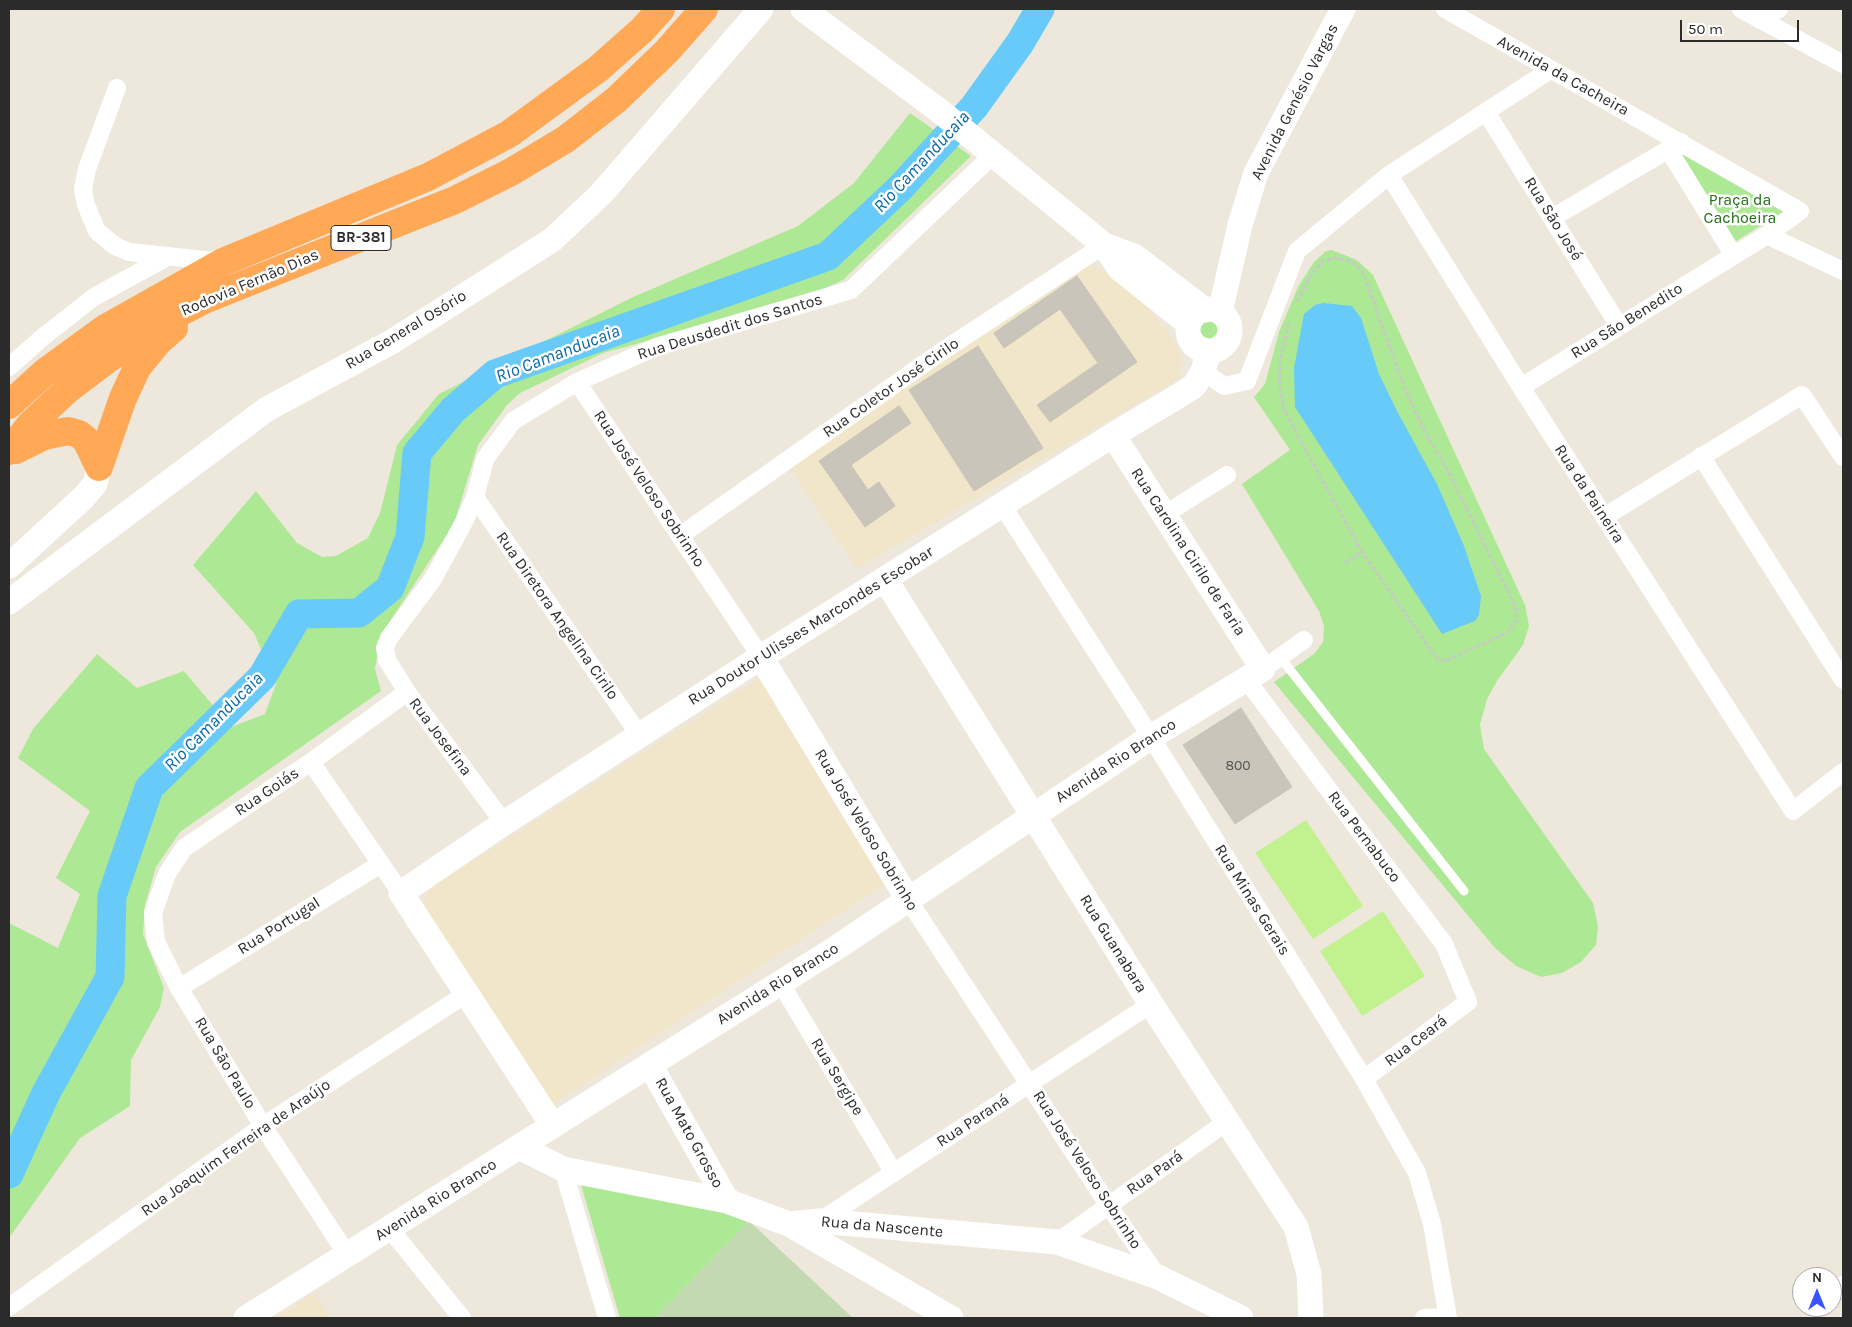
<!DOCTYPE html>
<meta charset="utf-8">
<style>
body{margin:0}
#map{position:relative;width:1852px;height:1327px;overflow:hidden;background:#eee7dc;font-family:Karla,sans-serif}
canvas{display:block}
.frame{position:absolute;inset:0;border:10px solid #2b2b2b;pointer-events:none}
.north{position:absolute;left:1792px;top:1267px;width:50px;height:50px;box-sizing:border-box;background:#fff;border:1px solid #aaa;border-radius:50%;rotate:0deg;font-size:14px;font-weight:700;line-height:20px;text-align:center;color:#2b2b2b}
.north::after{content:'';display:block;margin:auto;width:18px;height:22px;background:#3853ff;clip-path:polygon(50% 0,100% 100%,50% 72%,0 100%)}
.scale{position:absolute;left:1680px;top:20px;width:119px;height:22px;box-sizing:border-box;border:2px solid #2b2b2b;border-top:0;padding-left:6px;font-size:15px;line-height:18px;white-space:nowrap;color:#2b2b2b;-webkit-text-stroke:4px #fff;paint-order:stroke}
</style>
<div id="map">
<canvas width="1852" height="1327"></canvas>
<div class="frame"></div>
<div class="north">N</div>
<div class="scale">50 m</div>
</div>
<script>
const g = document.querySelector('canvas').getContext('2d');
g.lineJoin = 'round';
function paint(path, color) {
  g.fillStyle = color;
  g.fill(path, 'evenodd');
}
function poly(rows) {
  const path = new Path2D();
  for (const r of rows) {
    if (r.length === 3) {
      path.moveTo(r[0] + r[2], r[1]);
      path.arc(r[0], r[1], r[2], 0, 2 * Math.PI);
      continue;
    }
    path.moveTo(r[0], r[1]);
    for (let i = 2; i < r.length; i += 2) path.lineTo(r[i], r[i + 1]);
  }
  return path;
}
function stroke(path, color, width, dash) {
  g.strokeStyle = color;
  g.lineWidth = width;
  g.lineCap = dash ? 'butt' : 'round';
  g.setLineDash(dash || []);
  g.stroke(path);
}
function write(font, color, halo, rows, align = 'center') {
  g.font = font + ' Karla,sans-serif';
  g.lineWidth = 5;
  g.setLineDash([]);
  g.textBaseline = 'middle';
  g.strokeStyle = halo;
  g.fillStyle = color;
  for (const [text, x, y, turn = 0] of rows) {
    g.save();
    g.translate(x, y);
    g.rotate((+turn || 0) * Math.PI / 180);
    g.textAlign = isNaN(turn) ? turn : align;
    if (halo) g.strokeText(text, 0, 0);
    g.fillText(text, 0, 0);
    g.restore();
  }
}
const education = poly([
 [1088,265,1103,270,1143,303,1154,315,1172,338,1180,353,1183,362,1179,376,1171,384,857,568,790,468,993,326],
 [761,677,888,882,552,1105,423,903,430,888],
 [315,1293,331,1318,274,1318]
]);
const green = poly([
 [910,113,971,156,843,280,798,300,603,353,520,393,507,405,478,445,454,524,381,635,375,669,381,691,180,832,156,867,145,905,143,934,164,988,160,1007,131,1060,130,1106,80,1138,9,1238,9,923,58,948,80,894,56,878,90,811,18,758,33,729,97,654,137,688,184,671,231,727,265,714,276,684,254,633,193,565,256,491,297,543,322,557,336,556,368,538,380,513,397,445,439,394,631,298,798,226,854,183],
 [1684,150,1787,209,1733,243,1678,155],
 [1332,250,1357,260,1373,275,1525,605,1529,626,1523,645,1497,681,1487,699,1480,725,1484,749,1593,903,1598,927,1596,945,1581,962,1562,973,1541,977,1516,966,1495,948,1274,682,1314,654,1323,642,1324,626,1319,611,1242,484,1290,450,1254,397,1265,384,1279,332,1298,287,1314,262,1326,251],
 [1201,319,1221,322,1224,332,1219,342,1214,344,1203,343,1199,339,1196,329],
 [581,1185,723,1210,749,1221,655,1318,620,1318]
]);
const cemetery = poly([
 [749,1221,853,1318,655,1318]
]);
const pitch = poly([
 [1306,820,1363,906,1313,939,1255,853],
 [1383,911,1425,976,1362,1016,1320,951]
]);
const water = poly([
 [1323,303,1352,306,1361,318,1379,374,1398,413,1437,484,1464,546,1481,596,1479,615,1475,621,1442,634,1295,407,1294,368,1304,314,1315,305]
]);
const river = poly([
 [9,1174,46,1093,110,977,112,896,149,788,262,677,299,614,359,613,390,588,410,537,417,453,453,410,495,374,828,256,900,188,974,107,1020,43,1040,9]
]);
const building = poly([
 [1077,276,1137,362,1050,422,1037,405,1098,363,1060,309,1004,348,994,333,1077,276],
 [978,346,1043,448,974,491,909,390,978,346],
 [899,406,911,423,851,465,868,490,879,482,895,506,865,527,819,461,899,406],
 [1241,708,1292,787,1235,824,1183,745,1241,708]
]);
const path = poly([
 [1297,301,1311,275,1323,261,1336,258,1347,260,1357,265,1363,273,1405,389,1424,430,1448,471,1514,604,1517,614,1516,622,1506,633,1445,661,1438,660,1362,552],
 [1289,323,1281,356,1279,380,1284,410,1362,552,1345,563]
]);
const lane = poly([
 [1280,657,1464,891]
]);
const street = poly([
 [1445,9,1800,211,1767,235,1521,387],
 [1741,9,1843,64],
 [1760,20,1779,9],
 [117,88,87,169,83,189,86,205,97,231,115,246,129,252,223,262],
 [1486,112,1619,326],
 [1668,149,1733,254],
 [1389,175,1521,387,1793,811,1843,772],
 [1552,218,1681,142],
 [1767,235,1843,271],
 [9,367,43,337,94,297,169,256],
 [1203,371,1224,386,1247,381,1297,251,1389,175,1550,70],
 [577,382,761,657],
 [1701,456,1843,680],
 [475,497,640,736],
 [1002,505,1151,737,1364,1079,1417,1173,1432,1224,1448,1318],
 [1164,515,1227,475],
 [1604,517,1802,395,1843,457],
 [681,535,935,356,1104,245],
 [1263,669,1304,640],
 [1246,679,1444,944,1468,1002,1364,1079],
 [311,762,401,893],
 [504,823,407,692,387,660,385,648,389,638,433,579,464,522,475,497,485,459,513,421,577,382,656,347,851,290,994,154],
 [909,901,1109,1206,1158,1277],
 [780,982,894,1173],
 [179,988,379,865],
 [563,1169,607,1318],
 [820,1221,1151,1004],
 [390,1229,462,1318],
 [1057,1242,1228,1121],
 [348,1256,263,1126,179,988,156,942,153,913,167,874,184,848,311,762,407,692],
 [1832,1294,1843,1285],
 [9,1307,263,1126,466,994],
 [1424,1318,1447,1317]
]);
const secondary = poly([
 [803,9,941,112,1104,245,1134,256,1205,310],
 [1104,245,1120,269,1189,324],
 [1209,330,21],
 [1220,312,1240,225,1256,173,1343,9],
 [9,566,84,497,95,484,99,467],
 [885,579,1151,1004,1296,1227,1309,1274,1311,1318],
 [9,602,267,409,393,341,552,240,601,194,761,9],
 [761,657,909,901],
 [650,1065,727,1201],
 [553,1126,401,893,504,823,761,657,1113,435,1185,392,1194,386,1203,371,1209,351],
 [519,1147,563,1169,727,1201,789,1224,820,1221,1057,1242,1158,1277,1241,1318],
 [789,1224,951,1318],
 [246,1318,836,948,1151,737,1263,669,1113,435]
]);
const highway = poly([
 [9,405,45,372,104,329,223,262,428,177,509,134,598,69,642,30,661,9],
 [16,450,44,436,68,431,79,434,86,440,99,467],
 [9,451,30,425,67,390,108,359,177,314,204,300,455,200,511,172,566,139,616,100,667,51,704,9],
 [99,467,123,398,137,368,158,342,174,328]
]);
const numberNames = [
 ["800",1238,766]
];
const shields = [
 [361,238,60]
];
const shieldNames = [
 ["BR-381",361,238]
];
const streetNames = [
 ["Avenida da Cacheira",1563,76,29],
 ["Avenida Genésio Vargas",1295,102,-63],
 ["Rua São José",1553,219,58],
 ["Rodovia Fernão Dias",250,283,-23],
 ["Rua São Benedito",1627,321,-32],
 ["Rua Deusdedit dos Santos",730,327,-17],
 ["Rua General Osório",406,330,-31],
 ["Rua Coletor José Cirilo",891,388,-35],
 ["Rua José Veloso Sobrinho",649,489,56],
 ["Rua da Paineira",1589,494,57],
 ["Rua Carolina Cirilo de Faria",1188,552,57],
 ["Rua Diretora Angelina Cirilo",557,616,55],
 ["Rua Doutor Ulisses Marcondes Escobar",811,626,-32],
 ["Rua Josefina",440,737,53],
 ["Avenida Rio Branco",1116,761,-33],
 ["Rua Goiás",267,792,-34],
 ["Rua José Veloso Sobrinho",866,830,59],
 ["Rua Pernabuco",1364,837,53],
 ["Rua Minas Gerais",1252,900,58],
 ["Rua Portugal",279,926,-32],
 ["Rua Guanabara",1113,944,58],
 ["Avenida Rio Branco",778,984,-32],
 ["Rua Ceará",1416,1041,-37],
 ["Rua São Paulo",225,1063,59],
 ["Rua Sergipe",837,1077,59],
 ["Rua Paraná",973,1121,-33],
 ["Rua Mato Grosso",689,1133,61],
 ["Rua Joaquim Ferreira de Araújo",236,1148,-35],
 ["Rua José Veloso Sobrinho",1087,1170,57],
 ["Rua Pará",1155,1173,-35],
 ["Avenida Rio Branco",436,1200,-32],
 ["Rua da Nascente",882,1227,5]
];
const parkNames = [
 ["Praça da",1740,200],
 ["Cachoeira",1740,218]
];
const waterNames = [
 ["Rio Camanducaia",922,162,-47],
 ["Rio Camanducaia",558,354,-21],
 ["Rio Camanducaia",214,722,-45]
];
paint(education, '#f1e6ca');
paint(green, '#ade994');
paint(cemetery, '#c3d9b2');
paint(pitch, '#c2f18f');
paint(water, '#67caf8');
stroke(river, '#67caf8', 29);
paint(building, '#c9c5bb');
stroke(building, '#cac4b6', 1);
stroke(path, '#c8c8c8', 3, [4, 2.5]);
stroke(lane, '#fff', 9);
stroke(street, '#fff', 18);
stroke(secondary, '#fff', 25);
stroke(highway, '#ffa856', 28);
write('14px', '#52524f', null, numberNames);
for (const [x, y, w] of shields) {
  const box = new Path2D();
  box.roundRect(x - w / 2, y - 12.5, w, 25, 4);
  g.fillStyle = '#fff';
  g.fill(box);
  stroke(box, '#2b2b2b', 1);
}
write('bold 15px', '#2b2b2b', null, shieldNames);
write('16px', '#2b2b2b', '#fff', streetNames);
write('16px', '#236f15', '#fff', parkNames);
write('italic 18px', '#0366a7', '#fff', waterNames);
</script>
